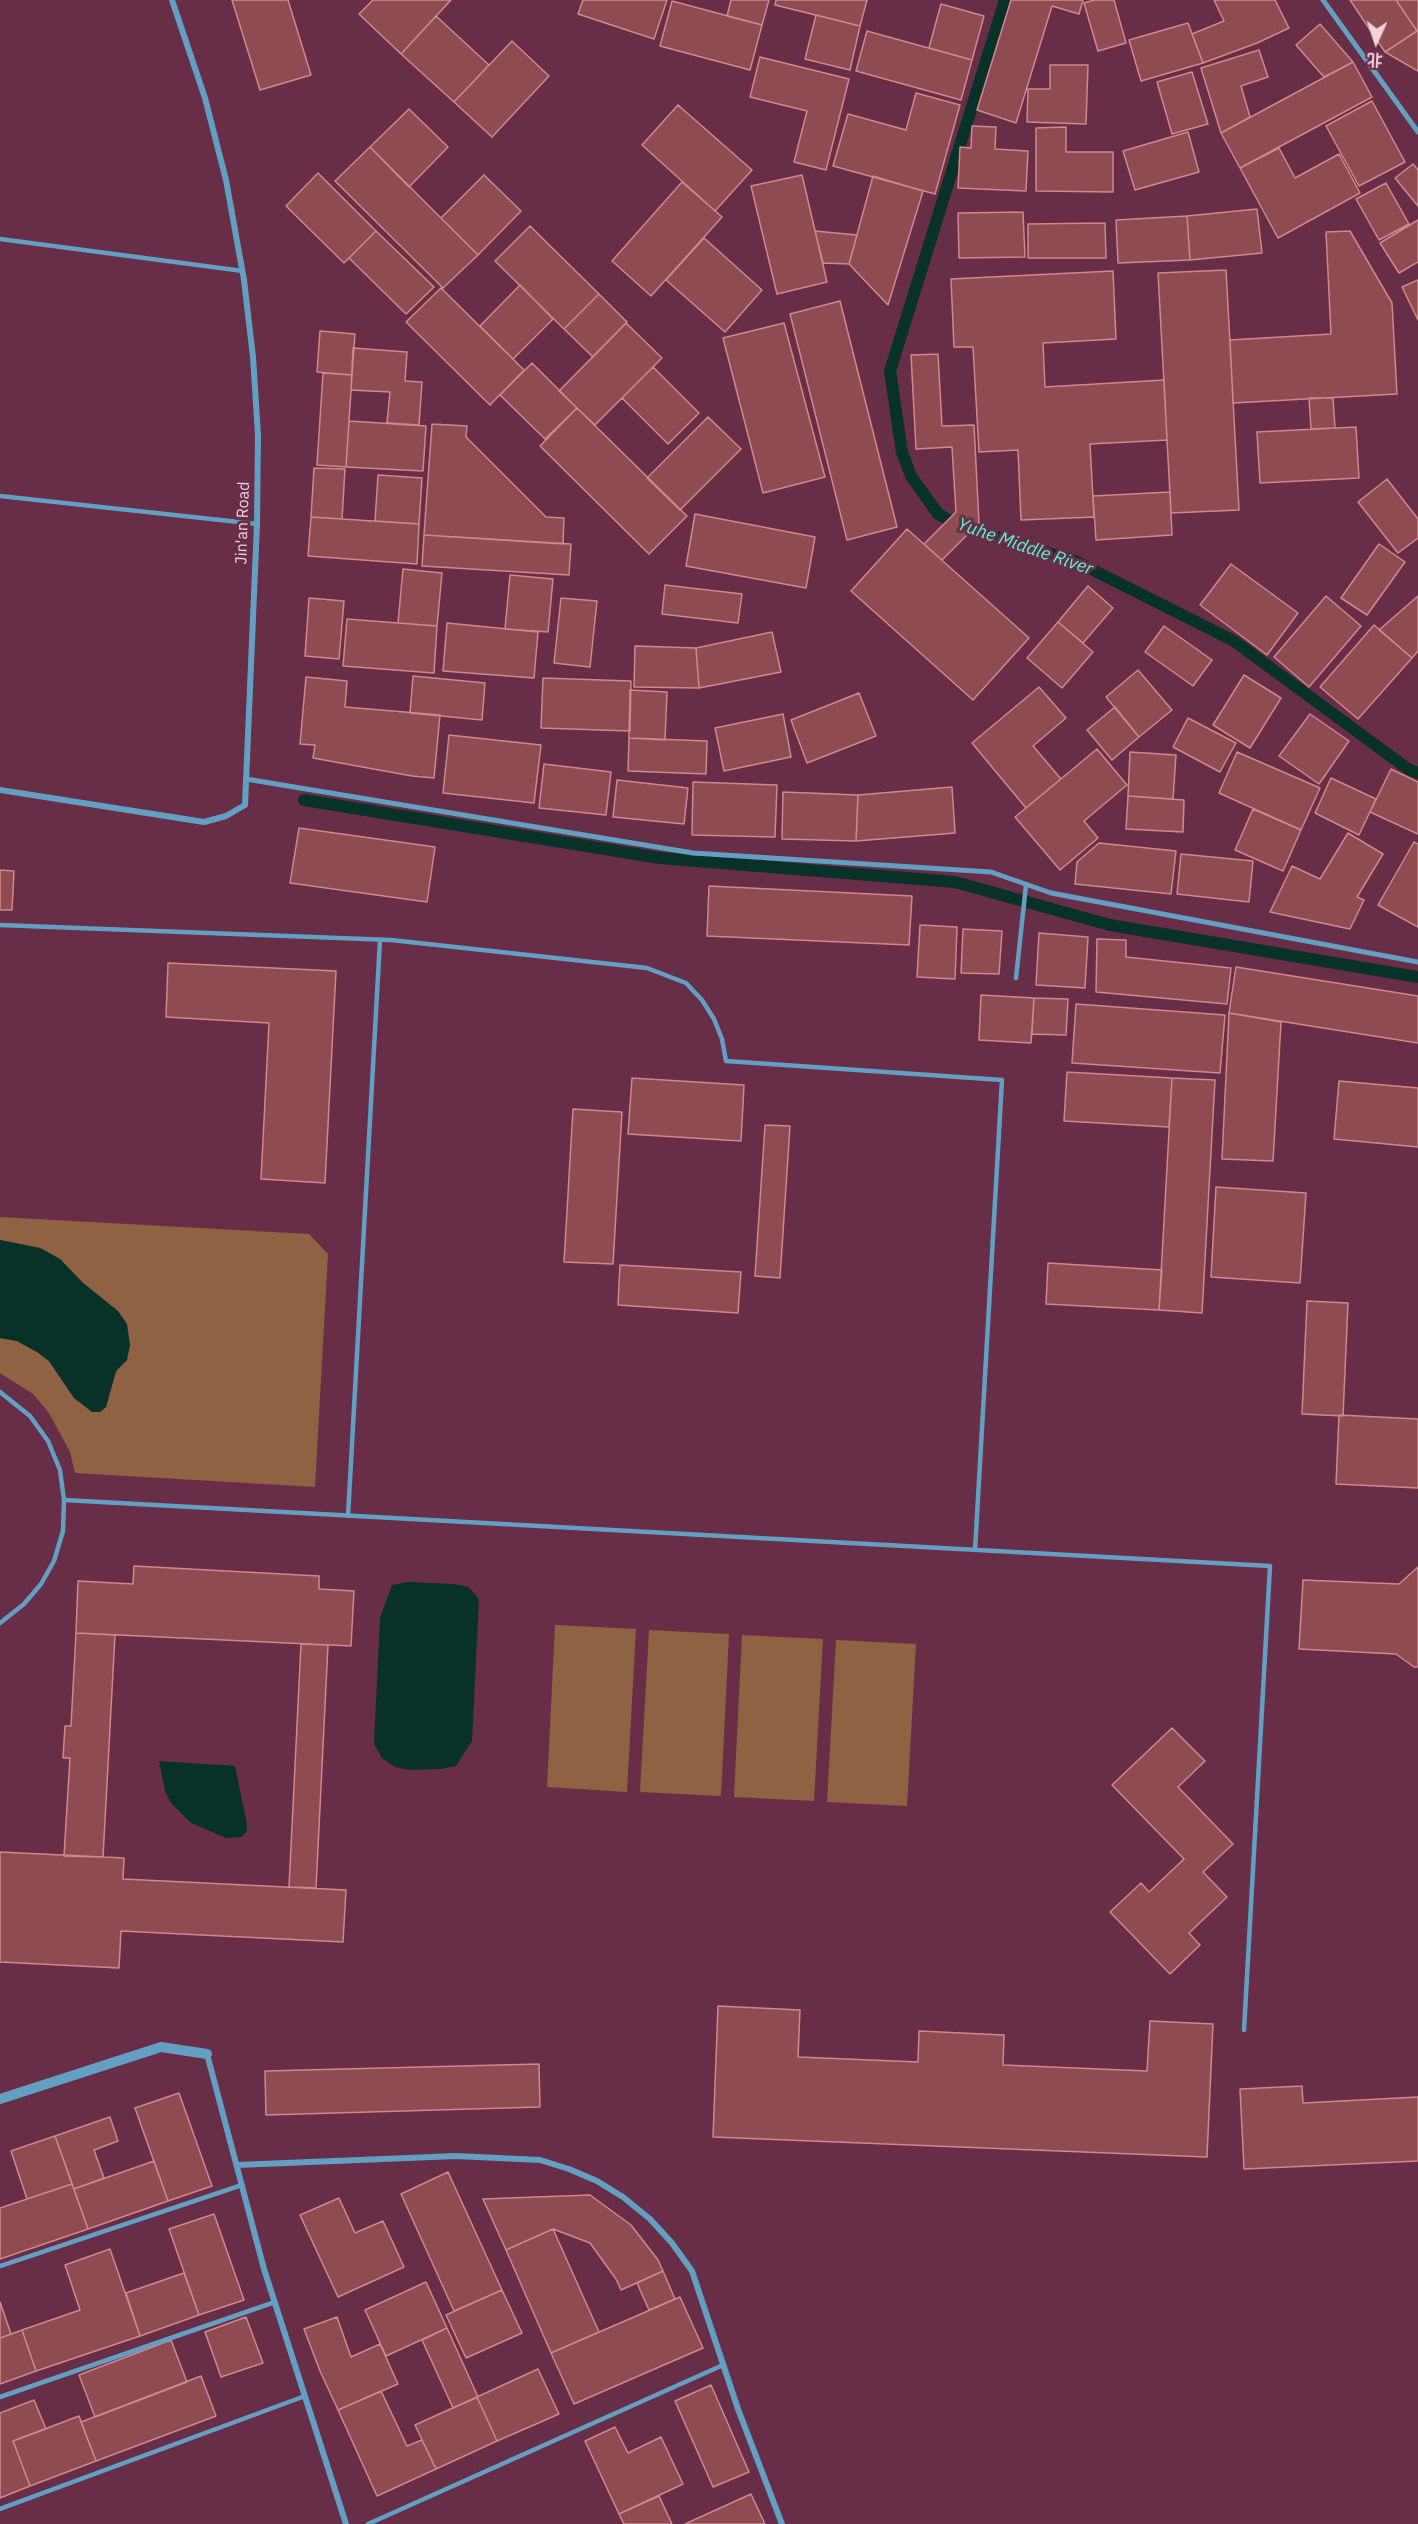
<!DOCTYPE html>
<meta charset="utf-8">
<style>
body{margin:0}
#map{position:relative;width:1418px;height:2524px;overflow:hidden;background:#682e47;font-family:"IBM Plex Sans","Noto Sans SC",sans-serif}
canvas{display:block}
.north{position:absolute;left:1346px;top:12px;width:60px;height:60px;-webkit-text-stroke:4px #682e47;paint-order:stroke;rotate:183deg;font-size:16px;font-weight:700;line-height:24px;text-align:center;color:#f4cfdc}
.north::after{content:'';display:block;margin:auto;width:21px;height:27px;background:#f4cfdc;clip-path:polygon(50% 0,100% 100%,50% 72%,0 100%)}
</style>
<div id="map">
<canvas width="1418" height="2524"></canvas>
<div class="north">北</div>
</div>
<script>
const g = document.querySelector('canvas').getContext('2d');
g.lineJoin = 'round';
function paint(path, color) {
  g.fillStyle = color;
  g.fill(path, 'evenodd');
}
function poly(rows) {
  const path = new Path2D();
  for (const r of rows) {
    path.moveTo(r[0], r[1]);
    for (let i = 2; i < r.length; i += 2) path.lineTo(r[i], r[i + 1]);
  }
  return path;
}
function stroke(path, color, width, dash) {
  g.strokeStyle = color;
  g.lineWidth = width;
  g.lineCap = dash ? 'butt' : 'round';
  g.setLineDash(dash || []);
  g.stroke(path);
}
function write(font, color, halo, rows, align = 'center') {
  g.font = font + ' "IBM Plex Sans",sans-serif';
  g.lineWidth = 6;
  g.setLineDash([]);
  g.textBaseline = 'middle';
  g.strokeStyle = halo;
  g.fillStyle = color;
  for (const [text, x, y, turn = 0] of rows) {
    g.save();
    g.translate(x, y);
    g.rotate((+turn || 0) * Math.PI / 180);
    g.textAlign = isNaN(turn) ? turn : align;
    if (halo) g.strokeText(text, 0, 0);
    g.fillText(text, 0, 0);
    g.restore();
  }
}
const green = poly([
 [0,1217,309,1234,328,1254,315,1487,75,1473,70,1452,49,1413,33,1394,0,1373,0,1338,17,1341,37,1352,49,1361,74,1398,100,1412,106,1407,116,1371,127,1360,82,1282,60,1259,40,1248,0,1240],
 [555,1625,636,1629,627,1792,547,1787],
 [649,1630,729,1634,721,1796,640,1792],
 [742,1635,823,1639,814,1801,734,1797],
 [836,1640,916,1644,907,1806,827,1802]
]);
const water = poly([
 [0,1240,40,1248,60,1259,82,1282,118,1311,127,1324,130,1345,127,1360,116,1371,106,1407,100,1412,92,1412,74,1398,49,1361,37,1352,17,1341,0,1338],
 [407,1582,454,1584,469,1587,479,1599,472,1741,456,1766,441,1769,410,1770,395,1767,382,1758,374,1744,380,1618,392,1585],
 [159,1761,235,1766,247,1824,247,1831,241,1837,226,1838,191,1823,171,1803,165,1791]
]);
const stream = poly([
 [1005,0,890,371,902,452,911,476,938,514,960,526,1075,561,1234,641,1408,769,1418,773],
 [304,800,660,858,955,882,1110,925,1418,977]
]);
const building = poly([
 [232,0,288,0,311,75,260,90,232,0],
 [373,0,451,0,401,54,359,14,373,0],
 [583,0,667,0,654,39,578,14,583,0],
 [731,0,769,0,762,25,727,16,731,0],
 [776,0,867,0,860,26,775,5,776,0],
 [1011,0,1083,0,1079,14,1052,6,1016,123,977,110,1011,0],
 [1094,0,1114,0,1126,43,1098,51,1084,3,1094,0],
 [1214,0,1275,0,1289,28,1257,43,1203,63,1192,34,1224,21,1214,0],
 [1350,0,1396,0,1417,31,1385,52,1350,0],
 [1396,0,1418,0,1418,71,1385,52,1417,31,1396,0],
 [672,1,762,25,750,70,660,46,672,1],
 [941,4,984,16,972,60,929,48,941,4],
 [816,15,860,26,850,70,805,59,816,15],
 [436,16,489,65,454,102,401,54,436,16],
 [1188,23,1203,63,1141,81,1129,40,1188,23],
 [1320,24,1353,62,1324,77,1296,45,1320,24],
 [867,31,972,60,961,100,856,71,867,31],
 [512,41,549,76,492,137,454,102,512,41],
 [1259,50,1268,77,1241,86,1250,117,1221,133,1201,68,1259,50],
 [760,57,849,79,826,170,794,162,807,111,750,97,760,57],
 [1353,62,1372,97,1240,168,1221,133,1353,62],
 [1050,65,1088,65,1086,124,1027,122,1028,89,1050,89,1050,65],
 [1192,72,1208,124,1172,134,1157,82,1192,72],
 [916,93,960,105,935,194,833,166,848,114,906,130,916,93],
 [1372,101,1405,162,1359,186,1326,126,1372,101],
 [678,105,752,170,715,211,642,145,678,105],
 [409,109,448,147,409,187,370,147,409,109],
 [972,126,996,127,995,149,1028,151,1026,191,958,188,960,147,971,148,972,126],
 [1066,127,1066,152,1113,152,1113,192,1036,191,1036,128,1066,127],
 [1188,132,1199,172,1135,190,1123,151,1188,132],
 [370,147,478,255,443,288,335,181,370,147],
 [1279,148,1295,178,1339,154,1360,193,1278,238,1240,168,1279,148],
 [1413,164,1418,170,1418,206,1395,178,1413,164],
 [318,173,376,231,344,263,286,206,318,173],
 [484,175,521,211,478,255,441,218,484,175],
 [802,175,827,282,777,294,751,186,802,175],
 [873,176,923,191,888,305,849,264,873,176],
 [682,182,722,217,651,296,612,261,682,182],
 [1386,183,1409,224,1379,240,1356,199,1386,183],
 [1257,209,1262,253,1190,260,1187,216,1257,209],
 [1023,212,1025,257,959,258,958,213,1023,212],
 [1187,216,1190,260,1118,263,1116,220,1187,216],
 [1418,220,1418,262,1399,273,1380,243,1418,220],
 [1105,223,1106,258,1028,258,1028,224,1105,223],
 [530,226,599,294,564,329,495,261,530,226],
 [376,231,434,287,406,314,349,258,376,231],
 [815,231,857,235,849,264,823,263,815,231],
 [1350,231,1392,303,1397,394,1233,403,1230,340,1331,334,1326,232,1350,231],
 [704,238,762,290,725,332,666,280,704,238],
 [1226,270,1239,510,1171,513,1158,273,1226,270],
 [1113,271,1116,339,1043,343,1045,387,1164,380,1167,440,1090,444,1094,517,1021,520,1018,450,979,452,973,347,954,347,951,279,1113,271],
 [1418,280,1418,320,1402,287,1418,280],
 [520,285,553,319,513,359,480,326,520,285],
 [441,288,524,370,490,405,406,322,441,288],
 [599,294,627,322,593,357,564,329,599,294],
 [840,301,897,527,847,540,790,314,840,301],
 [626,323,662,358,595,425,559,391,626,323],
 [784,323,825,477,763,493,723,338,784,323],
 [320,331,355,334,352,375,317,372,320,331],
 [353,348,407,352,405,381,422,382,419,425,387,423,390,392,351,390,353,348],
 [938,354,942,426,974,425,979,523,942,560,924,544,956,512,952,447,916,449,911,355,938,354],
 [532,363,577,408,545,439,500,395,532,363],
 [653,367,699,413,668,444,622,398,653,367],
 [323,373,352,375,346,467,317,465,323,373],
 [1309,398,1333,398,1335,428,1311,429,1309,398],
 [577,408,687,516,649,554,540,446,577,408],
 [708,417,741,449,680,510,647,478,708,417],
 [349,421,426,426,423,471,346,467,349,421],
 [432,424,467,426,466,437,546,517,564,518,563,544,424,535,432,424],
 [1356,427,1359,478,1260,483,1257,432,1356,427],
 [314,468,345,469,342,519,311,517,314,468],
 [378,475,422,478,419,524,375,521,378,475],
 [1387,479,1418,519,1418,538,1398,553,1358,502,1387,479],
 [1170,492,1172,535,1096,540,1093,496,1170,492],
 [695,514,815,537,806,588,686,566,695,514],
 [311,517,419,524,417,564,308,556,311,517],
 [907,529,1029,638,973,700,851,591,907,529],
 [424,535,571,544,569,575,422,566,424,535],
 [1379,544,1405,562,1367,615,1341,598,1379,544],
 [1231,564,1298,613,1267,655,1200,605,1231,564],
 [403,569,442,573,437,626,398,623,403,569],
 [510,575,553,579,548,632,505,629,510,575],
 [665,585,742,594,738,623,662,614,665,585],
 [1088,586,1113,608,1083,643,1058,622,1088,586],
 [1326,596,1361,626,1309,687,1274,657,1326,596],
 [1418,596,1418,651,1412,658,1379,630,1418,596],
 [309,598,344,601,339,659,305,656,309,598],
 [561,598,597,601,590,667,554,663,561,598],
 [347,619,437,626,434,673,343,666,347,619],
 [1058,622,1093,652,1062,688,1027,658,1058,622],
 [447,623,538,632,534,678,443,671,447,623],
 [1374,625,1412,658,1358,719,1320,687,1374,625],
 [1164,626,1212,660,1193,686,1145,652,1164,626],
 [772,632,781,672,699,688,696,648,772,632],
 [635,646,696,648,699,688,634,687,635,646],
 [1138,670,1172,710,1139,737,1106,697,1138,670],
 [1244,675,1281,698,1250,748,1213,725,1244,675],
 [413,676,485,683,482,720,410,713,413,676],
 [306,677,347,681,345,707,440,715,434,778,412,776,313,758,315,745,300,744,306,677],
 [543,678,631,681,630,731,541,728,543,678],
 [1039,687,1066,718,1033,746,1061,779,1026,808,972,743,1039,687],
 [630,690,667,692,665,740,629,738,630,690],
 [859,693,876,736,807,763,791,720,859,693],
 [1115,707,1139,737,1112,760,1087,730,1115,707],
 [783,714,791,757,724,771,715,728,783,714],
 [1310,714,1349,741,1319,784,1279,756,1310,714],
 [1188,718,1236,743,1220,772,1173,747,1188,718],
 [449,735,541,745,534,803,443,793,449,735],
 [629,738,707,741,706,774,628,771,629,738],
 [1097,749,1127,785,1084,821,1098,838,1060,870,1015,817,1097,749],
 [1130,752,1176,755,1173,799,1128,796,1130,752],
 [1237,752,1320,788,1301,830,1219,793,1237,752],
 [544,764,611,772,606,815,539,808,544,764],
 [1391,769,1418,782,1418,834,1370,812,1391,769],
 [1331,778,1376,799,1359,835,1315,813,1331,778],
 [617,780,688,788,684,824,613,817,617,780],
 [693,782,777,785,775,837,692,835,693,782],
 [952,787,955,833,856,841,858,795,952,787],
 [783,792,858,795,856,841,782,839,783,792],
 [1128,796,1184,800,1183,832,1126,829,1128,796],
 [1253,809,1301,830,1283,871,1235,850,1253,809],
 [299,828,435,847,427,902,290,883,299,828],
 [1348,833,1383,854,1357,897,1364,900,1350,929,1270,912,1292,866,1320,879,1348,833],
 [1414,842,1418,844,1418,927,1378,905,1414,842],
 [1099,843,1176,851,1171,894,1075,884,1077,862,1099,843],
 [1181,854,1253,861,1249,902,1177,894,1181,854],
 [0,870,14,871,12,910,0,910,0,870],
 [709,886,912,896,909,945,707,936,709,886],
 [920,925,957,927,955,979,917,977,920,925],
 [963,929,1002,931,999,974,961,973,963,929],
 [1039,933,1088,937,1085,988,1036,985,1039,933],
 [1097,939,1126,940,1126,957,1231,968,1227,1004,1096,992,1097,939],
 [168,963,336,971,325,1183,261,1179,269,1023,166,1017,168,963],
 [1236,967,1418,996,1418,1043,1229,1013,1236,967],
 [981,995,1034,998,1031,1043,979,1040,981,995],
 [1034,998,1068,999,1066,1035,1032,1034,1034,998],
 [1076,1004,1225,1015,1220,1073,1072,1063,1076,1004],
 [1229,1013,1281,1022,1273,1161,1222,1159,1229,1013],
 [1067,1072,1172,1078,1169,1127,1064,1121,1067,1072],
 [632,1078,744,1085,741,1141,628,1134,632,1078],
 [1172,1078,1215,1080,1202,1313,1159,1310,1172,1078],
 [1339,1081,1418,1088,1418,1147,1334,1139,1339,1081],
 [573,1109,622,1112,613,1264,564,1262,573,1109],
 [765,1125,790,1126,780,1278,755,1276,765,1125],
 [1216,1187,1306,1193,1300,1283,1211,1277,1216,1187],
 [1048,1263,1162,1270,1159,1310,1046,1304,1048,1263],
 [620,1265,741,1272,738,1313,618,1305,620,1265],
 [1307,1301,1348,1303,1343,1416,1302,1414,1307,1301],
 [1339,1415,1418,1419,1418,1488,1336,1484,1339,1415],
 [134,1566,319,1576,319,1589,354,1591,351,1646,76,1633,78,1581,133,1584,134,1566],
 [1418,1567,1418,1667,1414,1667,1396,1654,1299,1649,1303,1580,1399,1584,1418,1567],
 [76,1633,115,1635,103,1857,64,1856,70,1758,63,1758,65,1726,71,1726,76,1633],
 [301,1644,328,1645,316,1888,289,1887,301,1644],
 [1172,1728,1205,1761,1178,1787,1233,1844,1203,1872,1227,1897,1189,1933,1200,1945,1170,1974,1110,1912,1141,1883,1149,1892,1184,1859,1112,1785,1172,1728],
 [0,1852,124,1858,123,1879,346,1890,343,1942,121,1931,119,1968,0,1962,0,1852],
 [718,2006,800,2010,798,2057,918,2062,919,2031,1004,2035,1003,2065,1147,2071,1150,2021,1213,2024,1207,2157,713,2137,718,2006],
 [539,2064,540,2107,266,2115,265,2071,539,2064],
 [1302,2086,1303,2103,1418,2097,1418,2161,1244,2169,1240,2089,1302,2086],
 [179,2093,212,2186,168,2201,135,2108,179,2093],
 [110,2117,118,2141,94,2150,104,2178,74,2189,55,2136,110,2117],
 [55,2136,72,2184,27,2199,11,2151,55,2136],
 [154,2161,168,2201,88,2229,74,2189,154,2161],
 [448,2172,502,2290,454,2311,401,2194,448,2172],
 [72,2184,88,2229,0,2259,0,2208,72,2184],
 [590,2195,631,2225,658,2260,663,2271,621,2290,616,2279,590,2243,553,2229,506,2250,483,2199,590,2195],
 [339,2198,355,2233,383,2221,404,2267,338,2297,300,2215,339,2198],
 [214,2214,244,2300,199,2315,169,2229,214,2214],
 [553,2229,599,2332,551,2353,506,2250,553,2229],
 [110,2249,140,2336,36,2371,22,2330,80,2310,65,2265,110,2249],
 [663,2271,675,2299,649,2310,637,2283,663,2271],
 [184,2273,199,2315,140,2336,126,2293,184,2273],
 [426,2282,447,2328,386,2356,365,2310,426,2282],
 [502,2290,522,2333,466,2358,446,2315,502,2290],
 [680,2297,703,2348,574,2404,551,2353,680,2297],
 [0,2302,11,2334,0,2338,0,2302],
 [246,2317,263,2363,221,2377,205,2332,246,2317],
 [337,2317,351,2357,380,2344,398,2384,338,2410,320,2371,304,2329,337,2317],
 [447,2328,478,2397,453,2408,422,2340,447,2328],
 [22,2330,36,2371,0,2384,0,2338,22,2330],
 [171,2340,187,2382,95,2417,79,2375,171,2340],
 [538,2369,559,2414,497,2441,477,2397,538,2369],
 [201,2376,216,2416,96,2461,81,2422,201,2376],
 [711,2385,749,2472,713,2487,675,2401,711,2385],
 [381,2391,407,2446,422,2440,436,2469,377,2496,338,2410,381,2391],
 [477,2397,497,2441,436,2469,415,2425,477,2397],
 [34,2400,46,2429,13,2441,30,2486,0,2498,0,2413,34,2400],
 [79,2416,96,2461,30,2486,13,2441,79,2416],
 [615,2427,628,2453,661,2437,683,2484,619,2514,585,2441,615,2427],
 [751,2494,765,2524,685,2524,751,2494],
 [659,2496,672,2524,624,2524,619,2514,659,2496]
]);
const service = poly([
 [0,239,243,271],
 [0,496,257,524],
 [0,925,391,940,647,968,686,983,702,1000,714,1019,722,1039,726,1061,1002,1080,975,1550],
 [1016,978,1026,885],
 [0,1392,30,1416,48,1441,60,1470,64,1500,63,1531,54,1561,41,1584,24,1604,0,1623],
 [64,1500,1270,1566,1244,2030],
 [348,1516,380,940],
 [0,2266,242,2185],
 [0,2397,275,2302],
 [0,2509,305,2396],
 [368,2524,723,2365]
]);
const pedestrian = poly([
 [1323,0,1418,132],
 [246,779,693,853,991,872,1051,893,1418,962]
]);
const minor = poly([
 [0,790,204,822,226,816,245,805,257,524,258,435,253,357,244,280,226,180,205,98,172,0],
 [207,2054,264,2269,346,2524],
 [237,2165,456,2156,540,2160,569,2169,597,2181,623,2197,650,2219,672,2243,692,2271,738,2409,782,2524]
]);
const tertiary = poly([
 [0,2099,161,2047,207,2054]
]);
const streetNames = [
 ["Jin'an Road",243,523,-88]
];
const waterNames = [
 ["Yuhe Middle River",1025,547,19]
];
paint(green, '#8e6243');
paint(water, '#083128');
stroke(stream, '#083128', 12);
paint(building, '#8e4c52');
stroke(building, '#d0888d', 1.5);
stroke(service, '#639fc2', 4.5);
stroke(pedestrian, '#639fc2', 5);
stroke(minor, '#639fc2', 6);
stroke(tertiary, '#639fc2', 10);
write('16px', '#f4cfdc', '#682e47', streetNames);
write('italic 18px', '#4ffbd6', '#682e47', waterNames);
</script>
